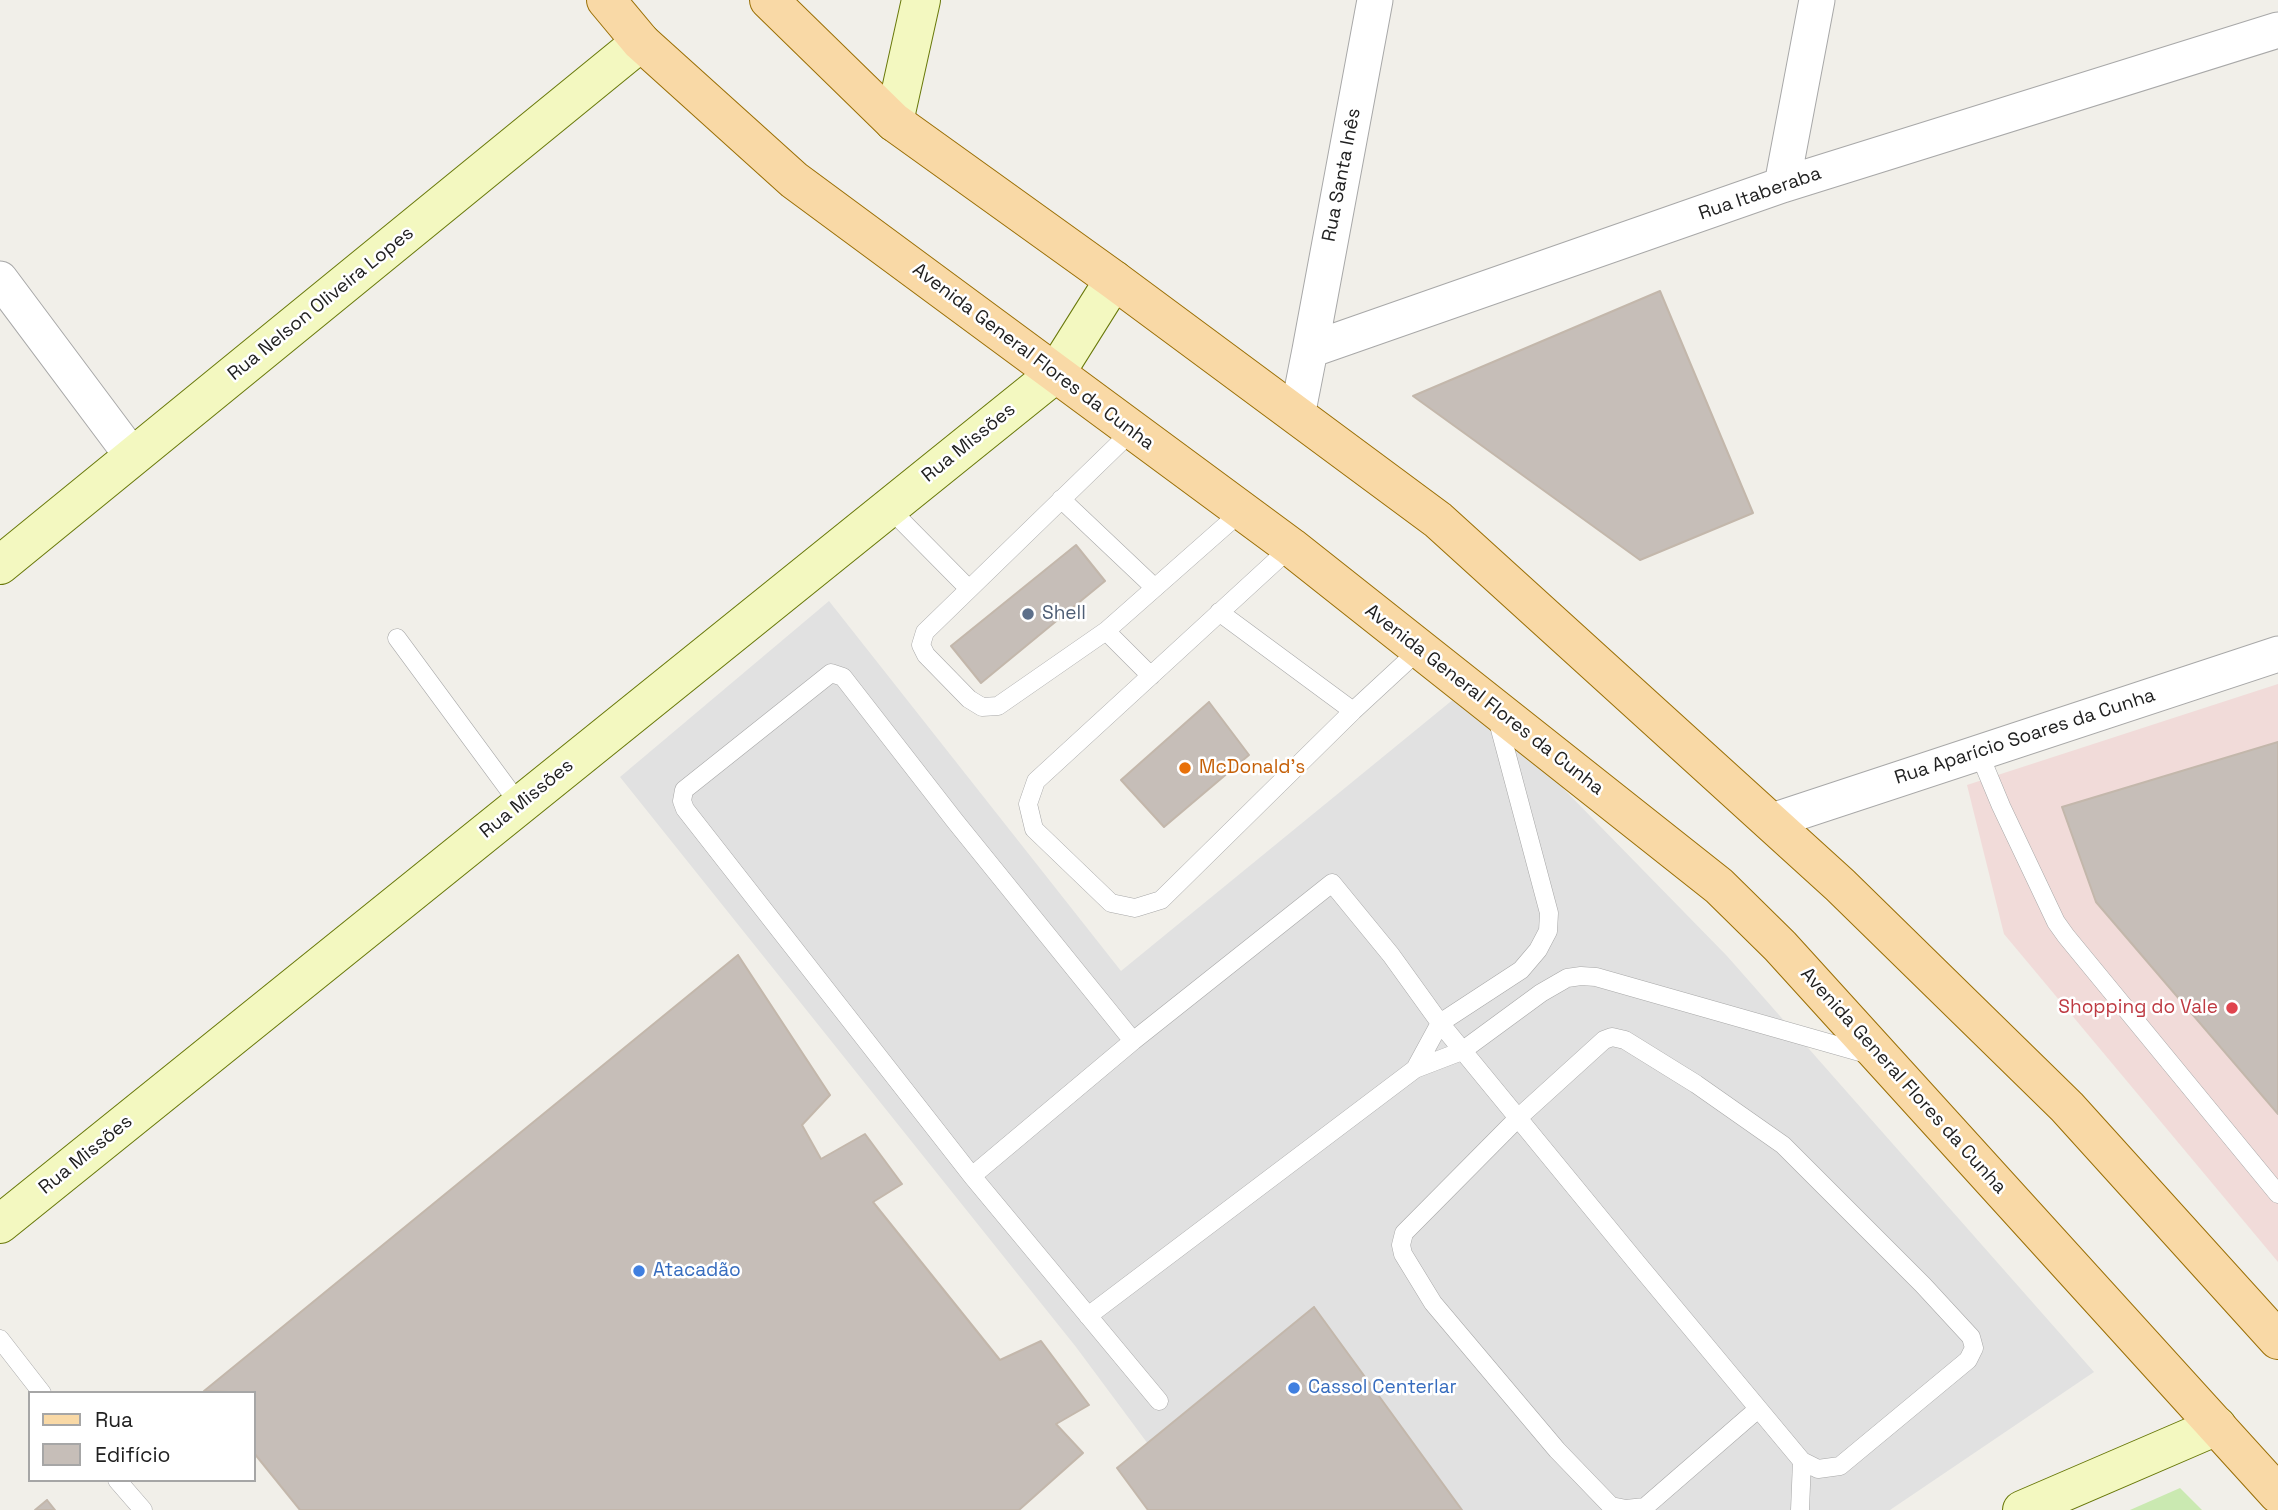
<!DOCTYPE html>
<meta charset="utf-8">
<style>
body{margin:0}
#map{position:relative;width:2278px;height:1510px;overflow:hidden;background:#f1efe9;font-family:"Space Grotesk",sans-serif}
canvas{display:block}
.legend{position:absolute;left:28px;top:1391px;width:228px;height:91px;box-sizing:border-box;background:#fff;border:2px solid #a6a6a6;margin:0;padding:9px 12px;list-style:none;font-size:21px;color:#212121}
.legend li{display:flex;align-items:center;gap:14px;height:35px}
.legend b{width:35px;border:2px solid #a6a6a6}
</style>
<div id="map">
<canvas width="2278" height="1510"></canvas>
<ul class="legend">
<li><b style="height:9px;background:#f9d9a6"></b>Rua</li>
<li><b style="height:19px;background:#c6beb8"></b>Edifício</li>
</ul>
</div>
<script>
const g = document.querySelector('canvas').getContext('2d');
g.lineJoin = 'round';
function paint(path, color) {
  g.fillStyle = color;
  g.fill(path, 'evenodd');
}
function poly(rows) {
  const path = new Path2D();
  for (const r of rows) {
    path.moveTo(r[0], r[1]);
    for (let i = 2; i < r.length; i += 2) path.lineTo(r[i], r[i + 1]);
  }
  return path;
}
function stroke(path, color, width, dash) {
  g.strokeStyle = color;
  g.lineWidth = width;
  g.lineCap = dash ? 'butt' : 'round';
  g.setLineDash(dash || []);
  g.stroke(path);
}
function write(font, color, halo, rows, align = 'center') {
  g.font = font + ' "Space Grotesk",sans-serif';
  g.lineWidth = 5;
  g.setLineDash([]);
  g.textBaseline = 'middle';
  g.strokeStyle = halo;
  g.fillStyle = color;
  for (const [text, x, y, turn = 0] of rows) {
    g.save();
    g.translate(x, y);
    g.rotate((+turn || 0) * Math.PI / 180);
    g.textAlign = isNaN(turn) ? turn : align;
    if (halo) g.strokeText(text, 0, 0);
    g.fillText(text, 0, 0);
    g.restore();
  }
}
const commercial = poly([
 [2278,684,2278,1262,2004,934,1967,785]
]);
const grass = poly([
 [2180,1488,2202,1510,2130,1510]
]);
const parking = poly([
 [829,601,1121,971,1466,689,1727,956,2094,1372,1890,1510,1197,1510,1076,1347,620,777]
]);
const building = poly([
 [1660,291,1753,513,1640,560,1413,396,1660,291],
 [1076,545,1105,581,981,683,951,646,1076,545],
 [1209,702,1249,755,1164,827,1121,780,1209,702],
 [2278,742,2278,1114,2096,902,2062,807,2278,742],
 [738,955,830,1095,802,1125,821,1159,865,1134,902,1184,873,1202,1000,1360,1041,1341,1089,1405,1056,1424,1083,1453,1019,1510,300,1510,254,1453,254,1393,204,1391,738,955],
 [1314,1307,1462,1510,1148,1510,1117,1468,1314,1307],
 [47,1500,55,1510,35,1510,47,1500]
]);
const lane = poly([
 [1132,431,925,632,921,645,926,655,969,699,982,707,998,706,1106,631,1242,511],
 [1061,499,1155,588],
 [889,508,968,588],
 [1291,547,1036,781,1028,804,1034,829,1111,903,1135,908,1161,900,1353,711,1419,650],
 [1219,612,1353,711],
 [1106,631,1151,676],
 [397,638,520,805],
 [1979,753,2001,806,2056,922,2066,936,2278,1194],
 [1415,1069,1440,1023,1521,970,1538,950,1548,931,1549,913,1497,718],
 [972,1176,1133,1041],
 [1088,1316,1415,1069,1462,1051,1541,993,1567,978,1581,976,1596,977,1867,1054],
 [0,1339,42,1393],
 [1159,1401,972,1176,685,809,682,801,684,790,831,673,843,677,955,821,1133,1041,1332,883,1391,955,1440,1023,1518,1118,1637,1263,1802,1461,1818,1469,1840,1466,1968,1360,1974,1348,1971,1337,1923,1285,1783,1145,1696,1084,1625,1040,1612,1037,1604,1040,1518,1118,1404,1233,1401,1245,1403,1254,1433,1303,1557,1450,1611,1506,1626,1509,1645,1507,1758,1409],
 [117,1480,143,1510],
 [1800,1510,1802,1461]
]);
const street = poly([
 [1782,185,1817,0],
 [0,279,133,457],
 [1310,350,1375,0],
 [1297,416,1310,350,1782,185,2278,30],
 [1772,821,2278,654]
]);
const secondary = poly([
 [894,122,921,0],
 [0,565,641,42],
 [0,1224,1055,374,1114,280],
 [2022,1510,2217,1426]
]);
const primary = poly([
 [606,0,641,42,794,180,1291,547,1719,886,1780,946,2278,1494],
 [769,0,894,122,1114,280,1438,520,1840,885,2067,1107,2278,1340]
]);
const markers = [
 [1028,614,7,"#5c6f8a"],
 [1185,768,7,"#e8710a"],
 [2232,1008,7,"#e0444e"],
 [639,1271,7,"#3f7fe0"],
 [1294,1388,7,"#3f7fe0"]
];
const streetNames = [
 ["Rua Santa Inês",1342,175,-79],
 ["Rua Itaberaba",1760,194,-19],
 ["Rua Nelson Oliveira Lopes",321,304,-39],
 ["Avenida General Flores da Cunha",1033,357,37],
 ["Rua Missões",969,443,-39],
 ["Avenida General Flores da Cunha",1484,700,38],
 ["Rua Aparício Soares da Cunha",2025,737,-18],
 ["Rua Missões",527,799,-39],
 ["Avenida General Flores da Cunha",1903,1081,48],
 ["Rua Missões",86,1155,-39]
];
const serviceNames = [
 ["Shell",1042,614]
];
const foodNames = [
 ["McDonald's",1199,768]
];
const healthNames = [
 ["Shopping do Vale",2218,1008]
];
const shopNames = [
 ["Atacadão",653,1271],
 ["Cassol Centerlar",1308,1388]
];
paint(commercial, '#f1dbd9');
paint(grass, '#cae9b1');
paint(parking, '#e1e1e1');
paint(building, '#c6beb8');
stroke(building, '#c3b7ab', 2);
stroke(lane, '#a8a8a8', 19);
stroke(street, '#a8a8a8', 37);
stroke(secondary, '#687809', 40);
stroke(primary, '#9a6f05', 40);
stroke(lane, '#fff', 18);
stroke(street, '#fff', 35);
stroke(secondary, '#f3f8c0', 38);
stroke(primary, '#f9d9a6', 38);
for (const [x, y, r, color] of markers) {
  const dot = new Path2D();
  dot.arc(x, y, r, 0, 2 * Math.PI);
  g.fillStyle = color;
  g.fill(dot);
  stroke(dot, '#fff', 2.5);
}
write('19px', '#212121', '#fff', streetNames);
write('19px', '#4e5e75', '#fff', serviceNames, 'left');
write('19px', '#c56008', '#fff', foodNames, 'left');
write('19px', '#be3a42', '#fff', healthNames, 'right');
write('19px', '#366cbe', '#fff', shopNames, 'left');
</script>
